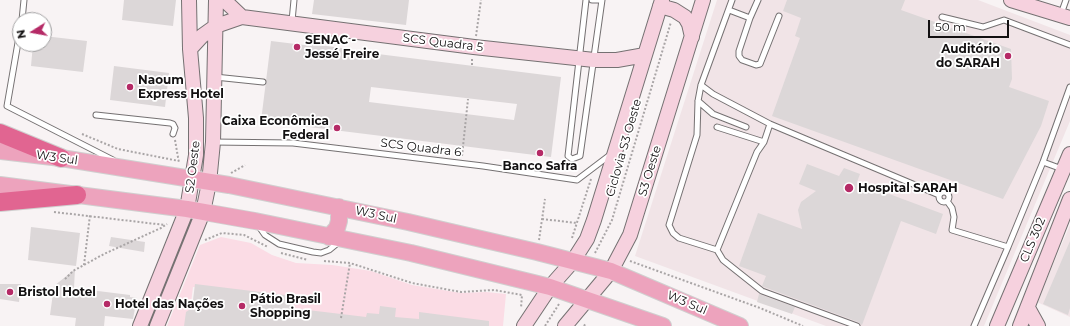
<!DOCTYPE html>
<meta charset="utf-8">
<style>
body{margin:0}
#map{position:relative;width:1070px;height:326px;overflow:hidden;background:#f8f3f4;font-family:Montserrat,sans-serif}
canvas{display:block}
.north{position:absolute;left:12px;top:12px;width:40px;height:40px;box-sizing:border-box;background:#fff;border:1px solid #a09fa0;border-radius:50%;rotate:259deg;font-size:11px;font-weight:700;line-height:16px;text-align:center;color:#121011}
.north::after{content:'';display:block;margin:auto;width:14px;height:18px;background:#b52a66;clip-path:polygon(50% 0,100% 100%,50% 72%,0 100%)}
.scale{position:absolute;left:928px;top:20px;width:81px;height:18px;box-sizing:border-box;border:2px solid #121011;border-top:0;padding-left:5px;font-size:12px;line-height:14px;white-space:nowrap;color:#121011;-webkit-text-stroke:3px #fff;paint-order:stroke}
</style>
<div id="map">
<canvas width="1070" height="326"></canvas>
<div class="north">N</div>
<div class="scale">50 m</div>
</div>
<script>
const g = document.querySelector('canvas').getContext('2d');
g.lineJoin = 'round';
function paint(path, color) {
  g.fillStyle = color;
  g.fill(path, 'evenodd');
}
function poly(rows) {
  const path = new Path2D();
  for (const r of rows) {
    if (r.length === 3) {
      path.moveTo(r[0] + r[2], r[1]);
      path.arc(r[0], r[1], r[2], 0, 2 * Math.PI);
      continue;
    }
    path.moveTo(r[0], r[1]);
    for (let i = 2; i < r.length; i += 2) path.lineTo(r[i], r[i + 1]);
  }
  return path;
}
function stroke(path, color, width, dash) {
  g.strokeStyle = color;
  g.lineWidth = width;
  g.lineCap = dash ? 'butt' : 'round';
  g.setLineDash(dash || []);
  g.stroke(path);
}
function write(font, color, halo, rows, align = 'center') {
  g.font = font + ' Montserrat,sans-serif';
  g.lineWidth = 3.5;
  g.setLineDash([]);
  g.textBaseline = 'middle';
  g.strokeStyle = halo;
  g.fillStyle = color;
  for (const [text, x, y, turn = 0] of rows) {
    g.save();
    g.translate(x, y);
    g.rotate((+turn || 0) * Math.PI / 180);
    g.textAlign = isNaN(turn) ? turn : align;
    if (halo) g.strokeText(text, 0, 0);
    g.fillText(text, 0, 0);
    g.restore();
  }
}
const built = poly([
 [717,0,978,0,1070,35,1070,121,984,326,826,326,635,256],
 [1070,225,1070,317,1037,302]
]);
const green = poly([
 [221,237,251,243,272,255,296,263,332,265,371,271,412,285,461,293,486,292,506,294,503,326,394,326,299,314,293,308,294,300,193,287,189,319,184,326,167,326,200,245]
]);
const building = poly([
 [124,0,176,0,173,26,122,20],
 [314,0,409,0,406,25,312,14],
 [787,0,905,0,901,10,1011,49,1012,79,1009,87,1049,101,1041,126,1003,199,772,116,800,38,795,36,801,18,783,11],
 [44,36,87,41,83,72,31,66,33,44,44,44],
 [271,41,312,46,312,44,363,51,362,52,561,77,551,157,261,121],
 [371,87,517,104,514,120,369,102],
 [114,66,169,73,165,107,110,100],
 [807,164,839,176,844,168,860,174,857,182,943,214,936,234,901,221,862,325,858,322,764,287,762,286,766,276,739,266,758,213,802,229,798,210,801,202,816,191,799,184],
 [31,227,80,233,76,266,28,260],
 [111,237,145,242,144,252,109,246],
 [1070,241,1070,308,1068,315,1043,304],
 [75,269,74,288,130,295,130,297,137,298,133,319,105,316,104,326,75,326,76,318,50,315,54,286],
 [0,284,21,284,19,302,0,299],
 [195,284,293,296,291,308,366,317,367,313,379,314,380,306,396,308,395,317,419,319,419,312,489,321,489,326,184,326,186,312,192,308],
 [759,294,795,307,792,314,757,302]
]);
const path = poly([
 [476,36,481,0],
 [472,65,472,58],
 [82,134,118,149,179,161],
 [175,140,179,163],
 [462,156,468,99],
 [231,173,245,165],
 [54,212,165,225],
 [542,219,577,223],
 [572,238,591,179],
 [205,240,222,233,244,235,268,247],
 [539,240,545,199],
 [281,253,308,260],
 [595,253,612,220,671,22],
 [324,261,350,263,412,283,461,292,494,290,522,295,521,308],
 [630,261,760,308,803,326],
 [84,265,90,215],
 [65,279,73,271,104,254,161,228,167,224],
 [341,318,350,263],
 [545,326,559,304],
 [584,326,586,323]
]);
const lane = poly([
 [586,0,568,156,572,159,580,156,602,0],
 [592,0,602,0],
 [732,0,701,85,698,101,697,135,669,225,673,233,679,238,717,250,723,260,762,291,857,326],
 [729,10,750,18,758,0],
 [1061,14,1066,0],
 [942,17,983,27,1004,20,1070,45],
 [750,18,739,51,739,56,742,60,756,65,760,64,779,16],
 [22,20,24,0],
 [292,21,294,0],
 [20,31,7,106,113,160],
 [215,77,263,82],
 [701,85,713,94,770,124,939,195],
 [698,101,713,114,746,127],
 [96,115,170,123,173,124,175,128,173,134],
 [717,127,764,142],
 [213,142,293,143,483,166,577,180,610,155],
 [1043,162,1062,169],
 [944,197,5],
 [947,201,952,208,954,217,952,230,1008,247,1043,162,1070,87],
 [258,225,265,235,279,244,313,252,321,253,329,250,340,241],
 [717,250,757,152,764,142,770,124],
 [974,326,1008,247]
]);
const secondary = poly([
 [224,0,242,17],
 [1011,0,1070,18],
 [660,6,674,10,685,17,689,24,692,37],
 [190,49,202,36,216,26,242,17,474,47,594,60,617,60,645,55],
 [1028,308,1038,326],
 [140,326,187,209,196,155,196,118,190,49,189,0],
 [157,326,203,212,209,183,213,142,216,0],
 [524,326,550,287,573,261,587,239,594,220,662,0],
 [565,326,611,271,630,235,703,0],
 [997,326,1070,154],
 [1020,326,1070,199]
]);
const primary = poly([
 [0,151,61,158,229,185,408,222,537,252,611,271,740,326],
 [0,185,187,209,255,221,411,253,550,287,663,326],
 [329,237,337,228,339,221,339,207]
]);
const highway = poly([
 [0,133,61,158],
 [0,202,77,195]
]);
const markers = [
 [297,47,4,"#b52a66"],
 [1008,56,4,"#b52a66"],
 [130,87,4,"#b52a66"],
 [337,128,4,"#b52a66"],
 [540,153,4,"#b52a66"],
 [849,188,5,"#b52a66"],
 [10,292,4,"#b52a66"],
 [107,304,4,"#b52a66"],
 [242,306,4,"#b52a66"]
];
const poiNames = [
 ["SENAC -",305,40],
 ["Jessé Freire",305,54],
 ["Auditório",1000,49,"right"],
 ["do SARAH",1000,63,"right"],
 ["Naoum",138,80],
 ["Express Hotel",138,94],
 ["Caixa Econômica",329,121,"right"],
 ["Federal",329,135,"right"],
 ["Banco Safra",540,166,"center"],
 ["Hospital SARAH",858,188],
 ["Bristol Hotel",18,292],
 ["Pátio Brasil",250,299],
 ["Shopping",250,313],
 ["Hotel das Nações",115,304]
];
const streetNames = [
 ["SCS Quadra 5",443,43,7],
 ["SCS Quadra 6",421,148,7],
 ["Ciclovia S3 Oeste",624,148,-74],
 ["W3 Sul",57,158,8],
 ["S2 Oeste",193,167,-83],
 ["S3 Oeste",650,171,-73],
 ["W3 Sul",376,215,12],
 ["CLS 302",1033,240,-67],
 ["W3 Sul",687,303,23]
];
paint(built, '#f1e4e7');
paint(green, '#fbdce5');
paint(building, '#dcd7d8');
stroke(lane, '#757172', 7);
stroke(secondary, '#757172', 16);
stroke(primary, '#d0cfcf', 18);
stroke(highway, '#d0cfcf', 20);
stroke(path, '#a9a5a6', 2, [2, 2]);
stroke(lane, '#fff', 5);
stroke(secondary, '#f6d1de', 14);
stroke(primary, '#eda3bd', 16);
stroke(highway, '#e16591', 18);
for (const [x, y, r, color] of markers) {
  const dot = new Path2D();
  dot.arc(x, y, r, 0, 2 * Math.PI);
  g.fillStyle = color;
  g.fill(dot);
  stroke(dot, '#fff', 1.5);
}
write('bold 12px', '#121011', '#fff', poiNames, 'left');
write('12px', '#121011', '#fff', streetNames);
</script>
